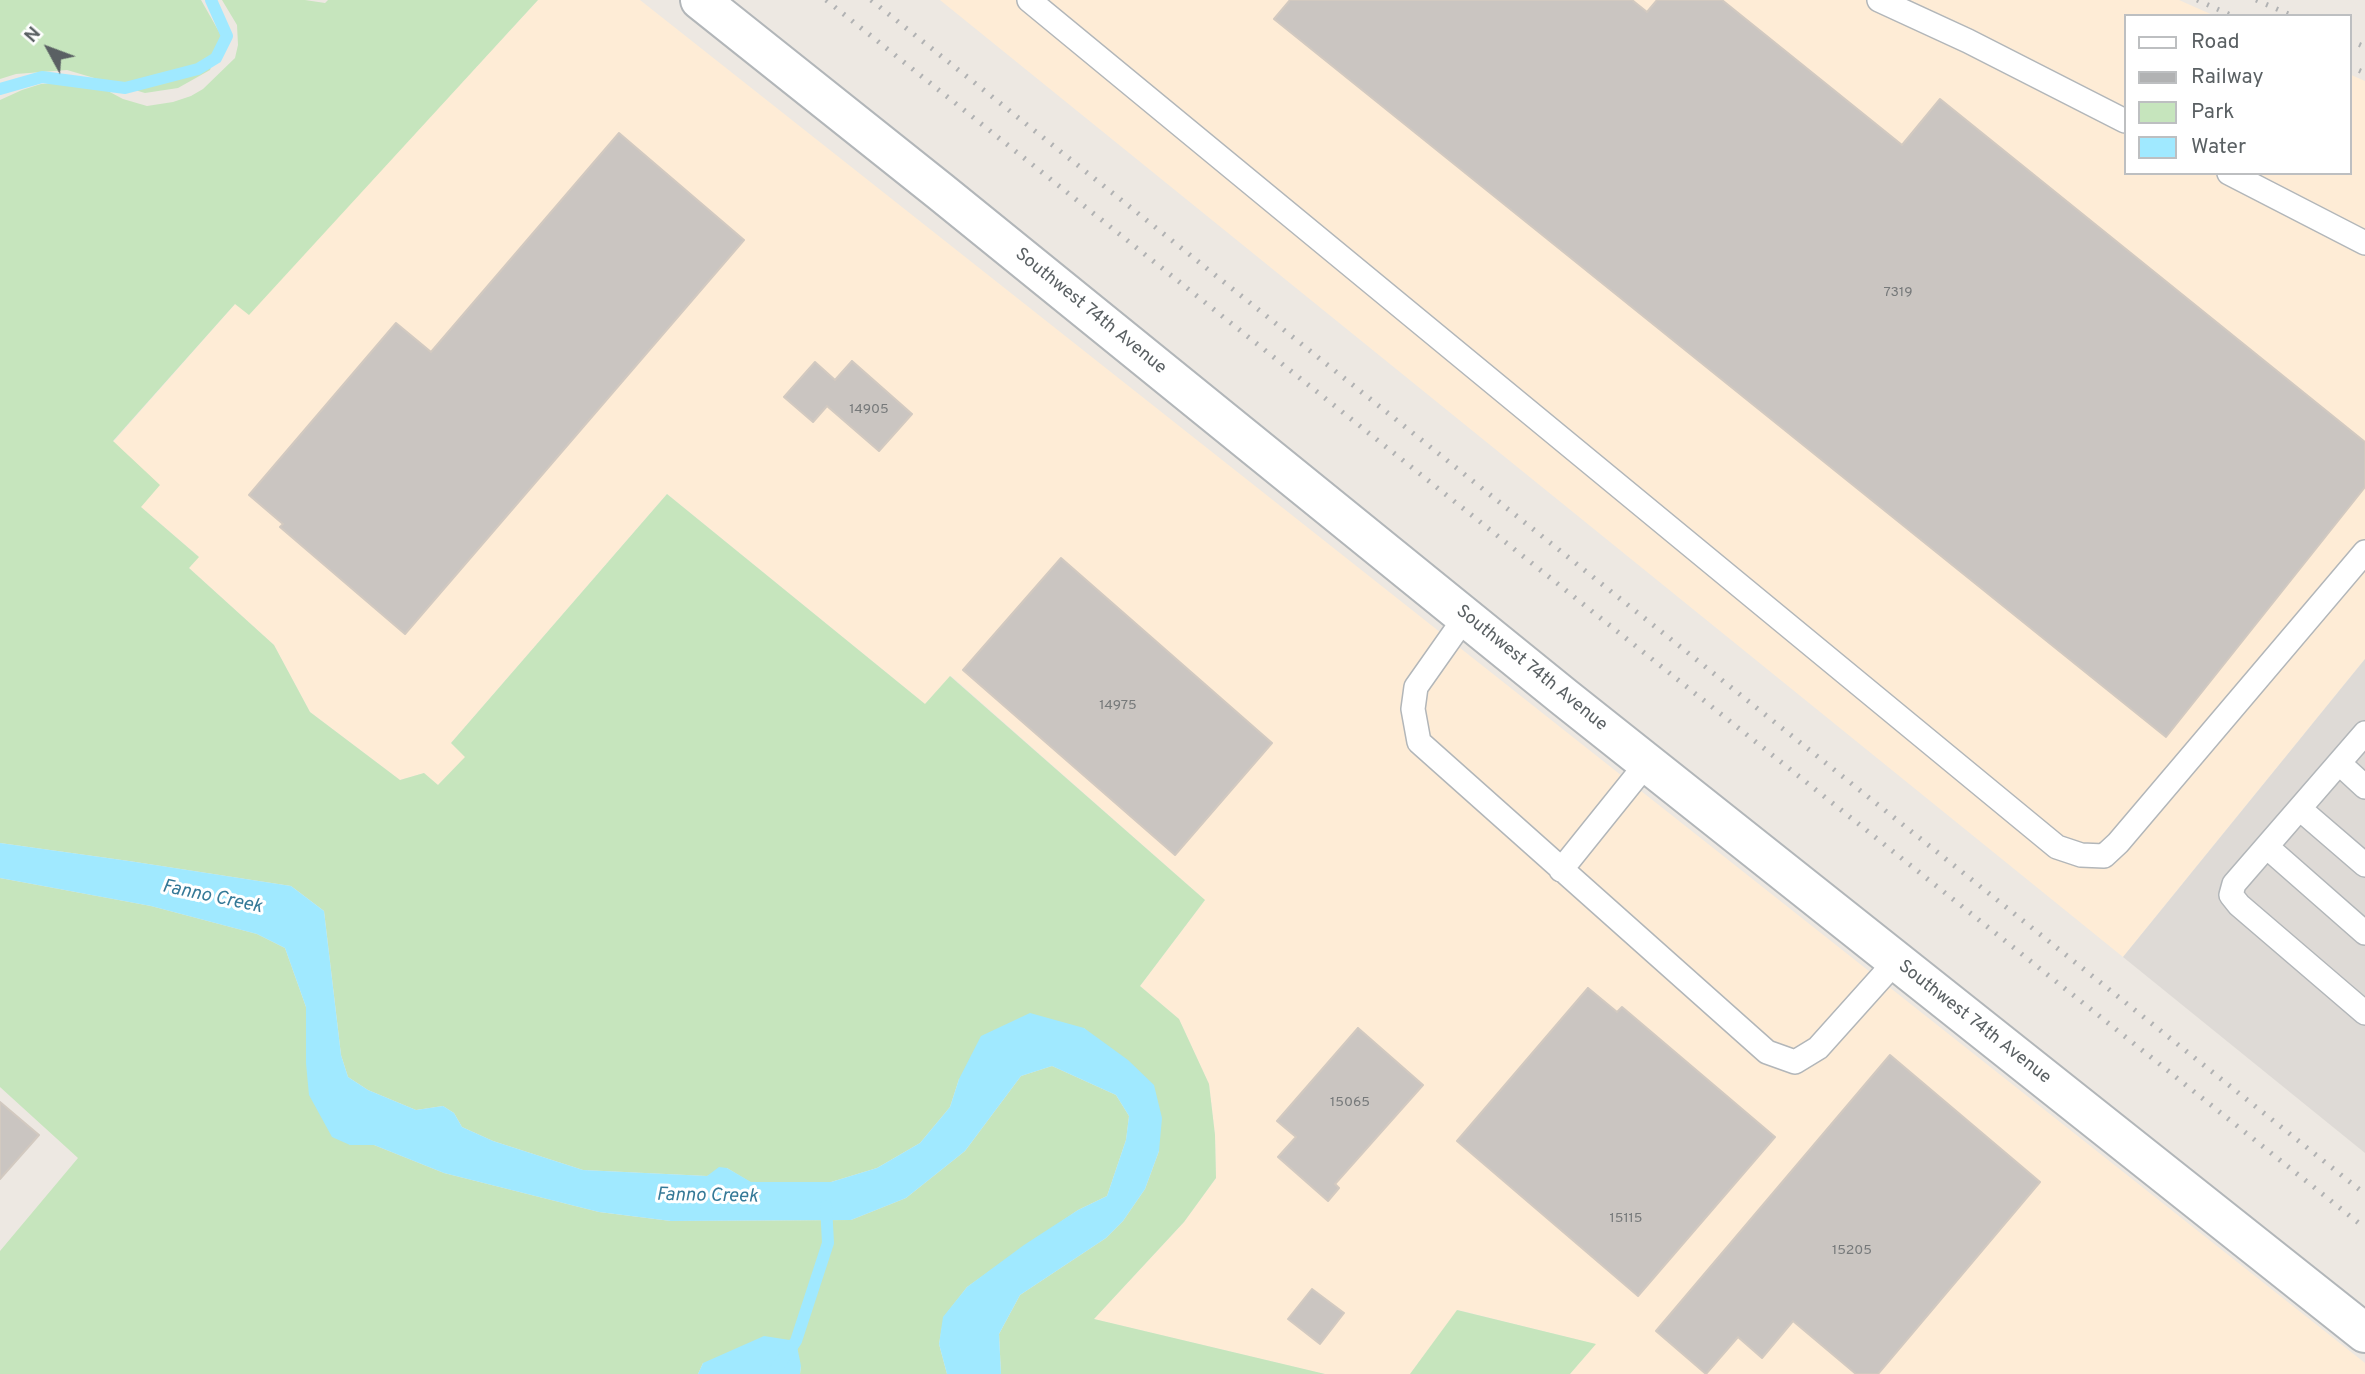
<!DOCTYPE html>
<style>
body{margin:0}
#map{position:relative;width:2365px;height:1374px;overflow:hidden;background:#ede8e2;font-family:Overpass,sans-serif}
canvas{display:block}
.legend{position:absolute;left:2124px;top:14px;width:228px;height:161px;box-sizing:border-box;background:#fff;border:2px solid #bdbfc1;margin:0;padding:9px 12px;list-style:none;font-size:21px;color:#5a6063}
.legend li{display:flex;align-items:center;gap:14px;height:35px}
.legend b{width:35px;border:2px solid #bdbfc1}
.north{position:absolute;left:14px;top:14px;width:70px;height:70px;-webkit-text-stroke:5px #fff;paint-order:stroke;rotate:311deg;font-size:19px;font-weight:700;line-height:28px;text-align:center;color:#5a6063}
.north::after{content:'';display:block;margin:auto;width:24px;height:32px;background:#5a6063;clip-path:polygon(50% 0,100% 100%,50% 72%,0 100%)}
</style>
<div id="map">
<canvas width="2365" height="1374"></canvas>
<ul class="legend">
<li><b style="height:9px;background:#fff"></b>Road</li>
<li><b style="height:9px;background:#b1b2b3"></b>Railway</li>
<li><b style="height:19px;background:#c6e5bd"></b>Park</li>
<li><b style="height:19px;background:#a0e9ff"></b>Water</li>
</ul>
<div class="north">N</div>
</div>
<script>
const g = document.querySelector('canvas').getContext('2d');
g.lineJoin = 'round';
function paint(path, color) {
  g.fillStyle = color;
  g.fill(path, 'evenodd');
}
function poly(rows) {
  const path = new Path2D();
  for (const r of rows) {
    path.moveTo(r[0], r[1]);
    for (let i = 2; i < r.length; i += 2) path.lineTo(r[i], r[i + 1]);
  }
  return path;
}
function stroke(path, color, width, dash) {
  g.strokeStyle = color;
  g.lineWidth = width;
  g.lineCap = dash ? 'butt' : 'round';
  g.setLineDash(dash || []);
  g.stroke(path);
}
function write(font, color, halo, rows, align = 'center') {
  g.font = font + ' Overpass,sans-serif';
  g.lineWidth = 6;
  g.setLineDash([]);
  g.textBaseline = 'middle';
  g.strokeStyle = halo;
  g.fillStyle = color;
  for (const [text, x, y, turn = 0] of rows) {
    g.save();
    g.translate(x, y);
    g.rotate((+turn || 0) * Math.PI / 180);
    g.textAlign = isNaN(turn) ? turn : align;
    if (halo) g.strokeText(text, 0, 0);
    g.fillText(text, 0, 0);
    g.restore();
  }
}
const commercial = poly([
 [538,0,640,0,2365,1363,2365,1374,1570,1374,1595,1344,1458,1310,1410,1374,1325,1374,1094,1319,1184,1222,1216,1178,1215,1135,1209,1084,1179,1019,1140,986,1205,900,951,676,925,704,667,494,451,743,466,757,438,785,424,773,400,780,310,712,274,645,189,568,198,556,141,507,113,442,236,303,249,314],
 [940,0,2179,0,2215,16,2125,16,2125,173,2349,173,2349,74,2365,81,2365,659,2123,957]
]);
const industrial = poly([
 [2365,659,2365,1153,2123,957]
]);
const green = poly([
 [0,0,201,0,222,37,210,70,178,88,145,93,67,70,16,74,0,79],
 [222,0,305,0,325,3,328,0,538,0,249,315,235,304,113,441,160,485,141,507,199,557,189,568,274,645,310,712,400,780,424,773,438,785,465,757,451,743,667,494,925,704,950,676,1205,900,1140,986,1179,1019,1209,1084,1215,1135,1216,1178,1184,1222,1094,1319,1325,1374,1001,1374,999,1334,1020,1295,1106,1238,1123,1221,1145,1189,1159,1151,1084,1028,959,1079,950,1107,920,1143,877,1168,831,1182,750,1182,727,1168,707,1176,583,1170,493,1141,462,1127,454,1113,443,1106,416,1110,368,1090,348,1077,341,1055,324,911,291,886,129,861,0,843,0,100,22,90,41,84,60,83,106,90,123,99,147,106,173,102,191,96,203,89,235,58,238,45,237,25],
 [0,878,151,906,257,934,285,948,306,1007,307,1033,350,1145,374,1145,444,1173,599,1212,671,1221,851,1220,906,1198,965,1151,1021,1076,1052,1066,1116,1095,1129,1116,1126,1140,1107,1196,1078,1210,967,1287,944,1317,939,1344,947,1374,800,1374,801,1366,703,1363,698,1374,0,1374,0,1251,78,1158,0,1087],
 [1457,1310,1596,1344,1570,1374,1410,1374]
]);
const water = poly([
 [0,843,129,861,291,886,324,911,341,1055,348,1077,368,1090,416,1110,443,1106,454,1113,462,1127,493,1141,583,1170,707,1176,719,1167,727,1168,751,1182,831,1182,877,1168,920,1143,950,1107,959,1079,981,1036,1030,1013,1084,1028,1128,1060,1154,1085,1162,1118,1159,1151,1145,1189,1123,1221,1106,1238,1020,1295,999,1334,1001,1374,947,1374,939,1344,943,1317,967,1287,1024,1245,1078,1210,1107,1196,1126,1140,1129,1116,1116,1095,1052,1066,1021,1076,965,1151,906,1198,851,1220,671,1221,599,1212,444,1173,374,1145,350,1145,332,1137,309,1095,306,1063,306,1007,285,948,257,934,151,906,0,878],
 [764,1336,796,1341,801,1366,800,1374,698,1374,703,1363]
]);
const stream = poly([
 [0,89,42,77,125,88,198,69,216,58,227,36,211,0],
 [772,1374,796,1341,828,1243,826,1206]
]);
const building = poly([
 [1290,0,1632,0,1647,12,1657,0,1722,0,1902,145,1940,99,2365,442,2365,487,2166,737,1274,19,1290,0],
 [619,133,744,240,405,634,280,527,283,524,249,495,396,323,431,352,619,133],
 [852,361,912,414,879,451,827,406,813,422,784,397,815,362,835,380,852,361],
 [1061,558,1272,743,1175,855,963,670,1061,558],
 [1588,988,1617,1012,1622,1007,1775,1137,1638,1296,1457,1141,1588,988],
 [1358,1028,1423,1085,1335,1184,1339,1188,1328,1201,1278,1157,1296,1137,1277,1121,1358,1028],
 [1890,1055,2040,1182,1878,1374,1856,1374,1793,1321,1762,1358,1738,1337,1706,1374,1656,1331,1890,1055],
 [0,1102,39,1135,0,1179,0,1102],
 [1312,1289,1344,1313,1320,1344,1288,1319,1312,1289]
]);
const lane = poly([
 [1029,0,2057,847,2081,855,2104,856,2118,843,2365,552],
 [1879,0,1968,41,2125,121],
 [2229,173,2365,243],
 [1466,616,1416,687,1413,709,1419,742,1767,1052,1795,1062,1818,1048,1896,961],
 [2365,733,2234,884,2231,895,2239,905,2365,1013],
 [2339,763,2365,787],
 [2300,809,2365,865],
 [2267,847,2365,933],
 [1561,870,1647,763]
]);
const street = poly([
 [700,0,941,192,1564,697,2365,1333]
]);
const rail = poly([
 [826,0,2365,1228],
 [871,0,2365,1194],
 [2197,0,2233,16],
 [2256,0,2293,16],
 [2349,40,2365,47],
 [2349,66,2365,73]
]);
const numberNames = [
 ["7319",1898,293],
 ["14905",869,410],
 ["14975",1118,706],
 ["15065",1350,1103],
 ["15115",1626,1219],
 ["15205",1852,1251]
];
const streetNames = [
 ["Southwest 74th Avenue",1090,312,39],
 ["Southwest 74th Avenue",1531,669,39],
 ["Southwest 74th Avenue",1974,1023,38]
];
const waterNames = [
 ["Fanno Creek",212,898,12],
 ["Fanno Creek",707,1197,1]
];
paint(commercial, '#feecd6');
paint(industrial, '#dedad6');
paint(green, '#c6e5bd');
paint(water, '#a0e9ff');
stroke(stream, '#a0e9ff', 12);
paint(building, '#cac5c1');
stroke(building, '#d2c9c0', 2);
stroke(lane, '#b2b6b9', 26);
stroke(street, '#b2b6b9', 42);
stroke(lane, '#fff', 23);
stroke(street, '#fff', 38);
stroke(rail, '#b1b2b3', 5, [2, 9]);
write('14px', '#76797a', null, numberNames);
write('18px', '#5a6063', '#fff', streetNames);
write('italic 19px', '#357997', '#fff', waterNames);
</script>
